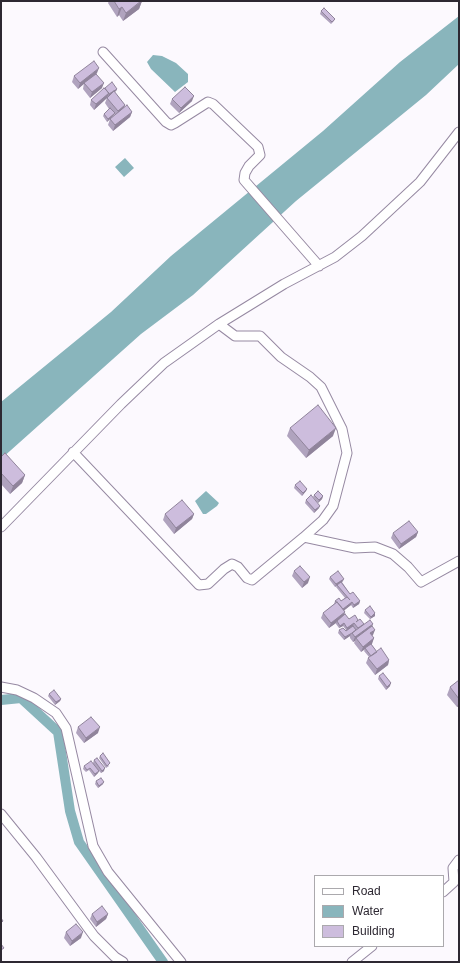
<!DOCTYPE html>
<style>
body{margin:0}
#map{position:relative;width:460px;height:963px;overflow:hidden;background:#fcf9fe;font-family:Arial,sans-serif}
canvas{display:block}
.frame{position:absolute;inset:0;border:2px solid #2d2832;pointer-events:none}
.legend{position:absolute;left:314px;top:875px;width:130px;height:72px;box-sizing:border-box;background:#fff;border:1px solid #aba9ad;margin:0;padding:5px 7px;list-style:none;font-size:12px;color:#2d2832}
.legend li{display:flex;align-items:center;gap:8px;height:20px}
.legend b{width:20px;border:1px solid #aba9ad}
</style>
<div id="map">
<canvas width="460" height="963"></canvas>
<div class="frame"></div>
<ul class="legend">
<li><b style="height:5px;background:#fff"></b>Road</li>
<li><b style="height:11px;background:#89b5bc"></b>Water</li>
<li><b style="height:11px;background:#cdbddd"></b>Building</li>
</ul>
</div>
<script>
const g = document.querySelector('canvas').getContext('2d');
g.lineJoin = 'round';
function paint(path, color) {
  g.fillStyle = color;
  g.fill(path, 'evenodd');
}
function poly(rows) {
  const path = new Path2D();
  for (const r of rows) {
    path.moveTo(r[0], r[1]);
    for (let i = 2; i < r.length; i += 2) path.lineTo(r[i], r[i + 1]);
  }
  return path;
}
function stroke(path, color, width, dash) {
  g.strokeStyle = color;
  g.lineWidth = width;
  g.lineCap = dash ? 'butt' : 'round';
  g.setLineDash(dash || []);
  g.stroke(path);
}
const water = poly([
 [459,16,459,64,426,95,296,201,193,295,141,334,1,459,1,402,111,312,171,256,323,131,400,62],
 [153,55,162,56,176,63,188,74,188,82,175,92,151,69,147,62],
 [125,158,134,168,124,177,115,167],
 [206,491,219,503,217,506,206,514,203,514,195,501]
]);
const canal = poly([
 [1,700,21,698,58,732,70,811,79,842,163,962]
]);
const minor = poly([
 [103,52,166,122,171,125,175,123,208,102,213,104,258,147,260,155,249,166,245,173,244,180,319,266],
 [219,324,235,336,260,336,281,357,310,377,321,387,342,429,347,453,333,506,323,520,304,537,355,548,375,547,393,554,408,567,421,582,459,561],
 [73,452,199,585,208,584,224,569,232,564,238,567,247,578,252,580,304,537],
 [1,527,121,404,164,363,219,324,284,284,335,257,362,236,420,182,459,132],
 [1,687,17,690,34,698,56,713,66,728,93,846,108,872,181,962],
 [1,814,36,857,94,936,115,957,123,962],
 [443,892,454,882,453,868,459,860],
 [352,962,372,946]
]);
const wall = poly([
 [109,1,142,1,139,9,123,21,119,15,117,17,108,3],
 [321,11,335,19,334,21,331,24,320,14],
 [97,73,96,74,102,88,90,98,83,89,84,83,78,89,72,82,74,76],
 [117,89,116,91,114,92,125,105,124,108,132,112,130,117,113,131,108,125,110,119,115,115,114,114,114,115,107,122,103,116,104,114,109,109,105,103,107,98,94,110,90,105,91,100],
 [172,99,192,101,179,113,170,104],
 [290,428,333,436,306,458,287,436],
 [1,457,25,475,22,483,10,494,1,484],
 [295,485,307,489,306,491,302,496,294,488],
 [314,495,323,496,322,499,318,503,313,497],
 [306,500,319,508,314,513,305,503],
 [165,514,194,514,192,519,174,534,163,520],
 [418,532,416,537,399,549,391,538,393,533],
 [294,571,308,583,302,588,292,576],
 [330,577,343,581,342,582,350,594,360,601,359,604,353,608,351,605,344,610,345,612,344,615,349,619,358,621,364,624,372,626,373,635,372,636,374,638,371,644,377,652,389,660,388,665,375,675,366,663,368,658,369,657,364,651,365,649,361,652,354,643,355,641,353,642,350,638,350,636,344,640,338,633,339,630,346,631,346,630,343,626,339,628,336,624,336,623,329,628,321,618,323,613,334,604,335,601,341,601,345,598,336,587,337,586,335,587,329,579],
 [365,610,375,616,370,619,364,613],
 [379,676,390,686,386,690,378,679],
 [459,680,459,706,457,707,447,695,450,687],
 [49,694,61,699,60,701,55,705,48,696],
 [78,727,98,733,84,743,76,733],
 [100,756,109,766,106,768,99,758],
 [94,760,104,771,101,773,99,771,98,773,94,777,89,770,86,772,83,769,84,766,93,763],
 [96,781,103,784,98,788,95,784],
 [92,914,108,914,106,919,96,927,90,919],
 [66,932,81,938,70,946,64,938]
]);
const shadedWall = poly([
 [142,1,139,9,123,21,126,13],
 [122,7,119,15,117,17,119,9],
 [99,68,97,73,78,89,80,83],
 [104,83,102,88,90,98,92,92],
 [117,89,116,91,108,97,109,94],
 [109,93,107,98,94,110,96,104],
 [194,96,192,101,179,113,181,108],
 [125,105,123,110,117,116,118,111],
 [132,112,130,117,113,131,115,125],
 [115,113,114,115,107,122,108,119],
 [336,428,333,436,306,458,309,450],
 [25,475,22,483,10,494,13,486],
 [307,489,306,491,302,496,303,493],
 [323,496,322,499,318,503,319,500],
 [320,506,319,508,314,513,315,510],
 [194,514,192,519,174,534,176,528],
 [418,532,416,537,399,549,401,544],
 [310,577,308,583,302,588,304,582],
 [344,579,343,581,338,585,337,585,335,587,336,584],
 [360,601,359,604,353,608,354,605],
 [352,602,351,605,341,613,342,610],
 [345,612,343,617,337,621,336,623,329,628,331,623],
 [375,613,375,616,370,619,371,617],
 [344,623,343,626,339,628,340,626],
 [354,623,353,626,346,631,347,628],
 [373,624,371,629,356,638,355,641,353,642,355,637],
 [375,630,373,635,368,639,370,633],
 [351,634,350,636,344,640,345,637],
 [374,638,372,644,361,652,363,647],
 [389,660,388,665,375,675,377,669],
 [391,683,390,686,386,690,387,687],
 [61,699,60,701,55,705,56,702],
 [459,701,459,706,457,707],
 [100,727,98,733,84,743,86,738],
 [105,768,104,771,101,773,102,771],
 [99,771,98,773,94,777,95,774],
 [104,782,103,784,98,788,99,786],
 [108,914,106,919,96,927,97,922],
 [83,932,81,938,70,946,72,941]
]);
const building = poly([
 [114,1,141,1,126,13,122,7,119,9,114,1],
 [324,8,335,19,332,22,321,11,324,8],
 [94,61,99,68,80,83,74,76,94,61],
 [96,74,104,83,92,92,84,83,96,74],
 [112,82,117,89,109,94,105,88,112,82],
 [185,87,194,96,181,108,172,99,185,87],
 [104,88,109,93,96,104,91,100,104,88],
 [114,91,125,105,118,111,107,98,114,91],
 [127,105,132,112,115,125,110,119,127,105],
 [110,108,115,113,108,119,104,114,110,108],
 [318,405,336,428,309,450,290,428,318,405],
 [5,453,25,475,13,486,1,473,1,457,5,453],
 [300,481,307,489,303,493,295,485,300,481],
 [318,491,323,496,319,500,314,495,318,491],
 [311,495,320,506,315,510,306,500,311,495],
 [182,500,194,514,176,528,165,514,182,500],
 [409,521,418,532,401,544,393,533,409,521],
 [300,566,310,577,304,582,294,571,300,566],
 [338,571,344,579,336,584,330,577,338,571],
 [341,582,350,594,353,592,360,601,354,605,352,602,343,609,337,602,336,602,335,601,339,598,341,601,347,597,350,600,337,585,341,582],
 [337,602,345,612,331,623,323,613,337,602],
 [370,606,375,613,371,617,365,610,370,606],
 [345,614,349,619,355,615,358,620,356,622,360,619,364,624,358,628,354,623,347,628,344,623,340,626,337,621,345,614],
 [370,620,373,624,355,637,352,633,370,620],
 [353,626,356,630,352,633,345,637,339,630,343,628,346,631,353,626],
 [372,626,375,630,370,633,374,638,363,647,356,638,372,626],
 [371,644,377,652,371,656,365,648,371,644],
 [381,648,389,660,377,669,368,658,381,648],
 [383,673,391,683,387,687,379,676,383,673],
 [459,680,459,699,450,687,459,680],
 [54,690,61,699,56,702,49,694,54,690],
 [91,717,100,727,86,738,78,727,91,717],
 [103,753,110,763,107,766,100,756,103,753],
 [97,758,105,768,102,771,94,760,97,758],
 [91,761,99,771,95,774,90,768,87,770,84,766,91,761],
 [101,778,104,782,99,786,96,781,101,778],
 [102,906,108,914,97,922,92,914,102,906],
 [1,918,3,921,1,923,1,918],
 [76,924,83,932,72,941,66,932,76,924],
 [1,944,4,948,1,950,1,944]
]);
paint(water, '#89b5bc');
stroke(canal, '#89b5bc', 10);
stroke(minor, '#9689a2', 11);
stroke(minor, '#fff', 9);
paint(wall, '#b0a3be');
paint(shadedWall, '#90849b');
paint(building, '#cdbddd');
stroke(building, '#90849b', 1);
</script>
